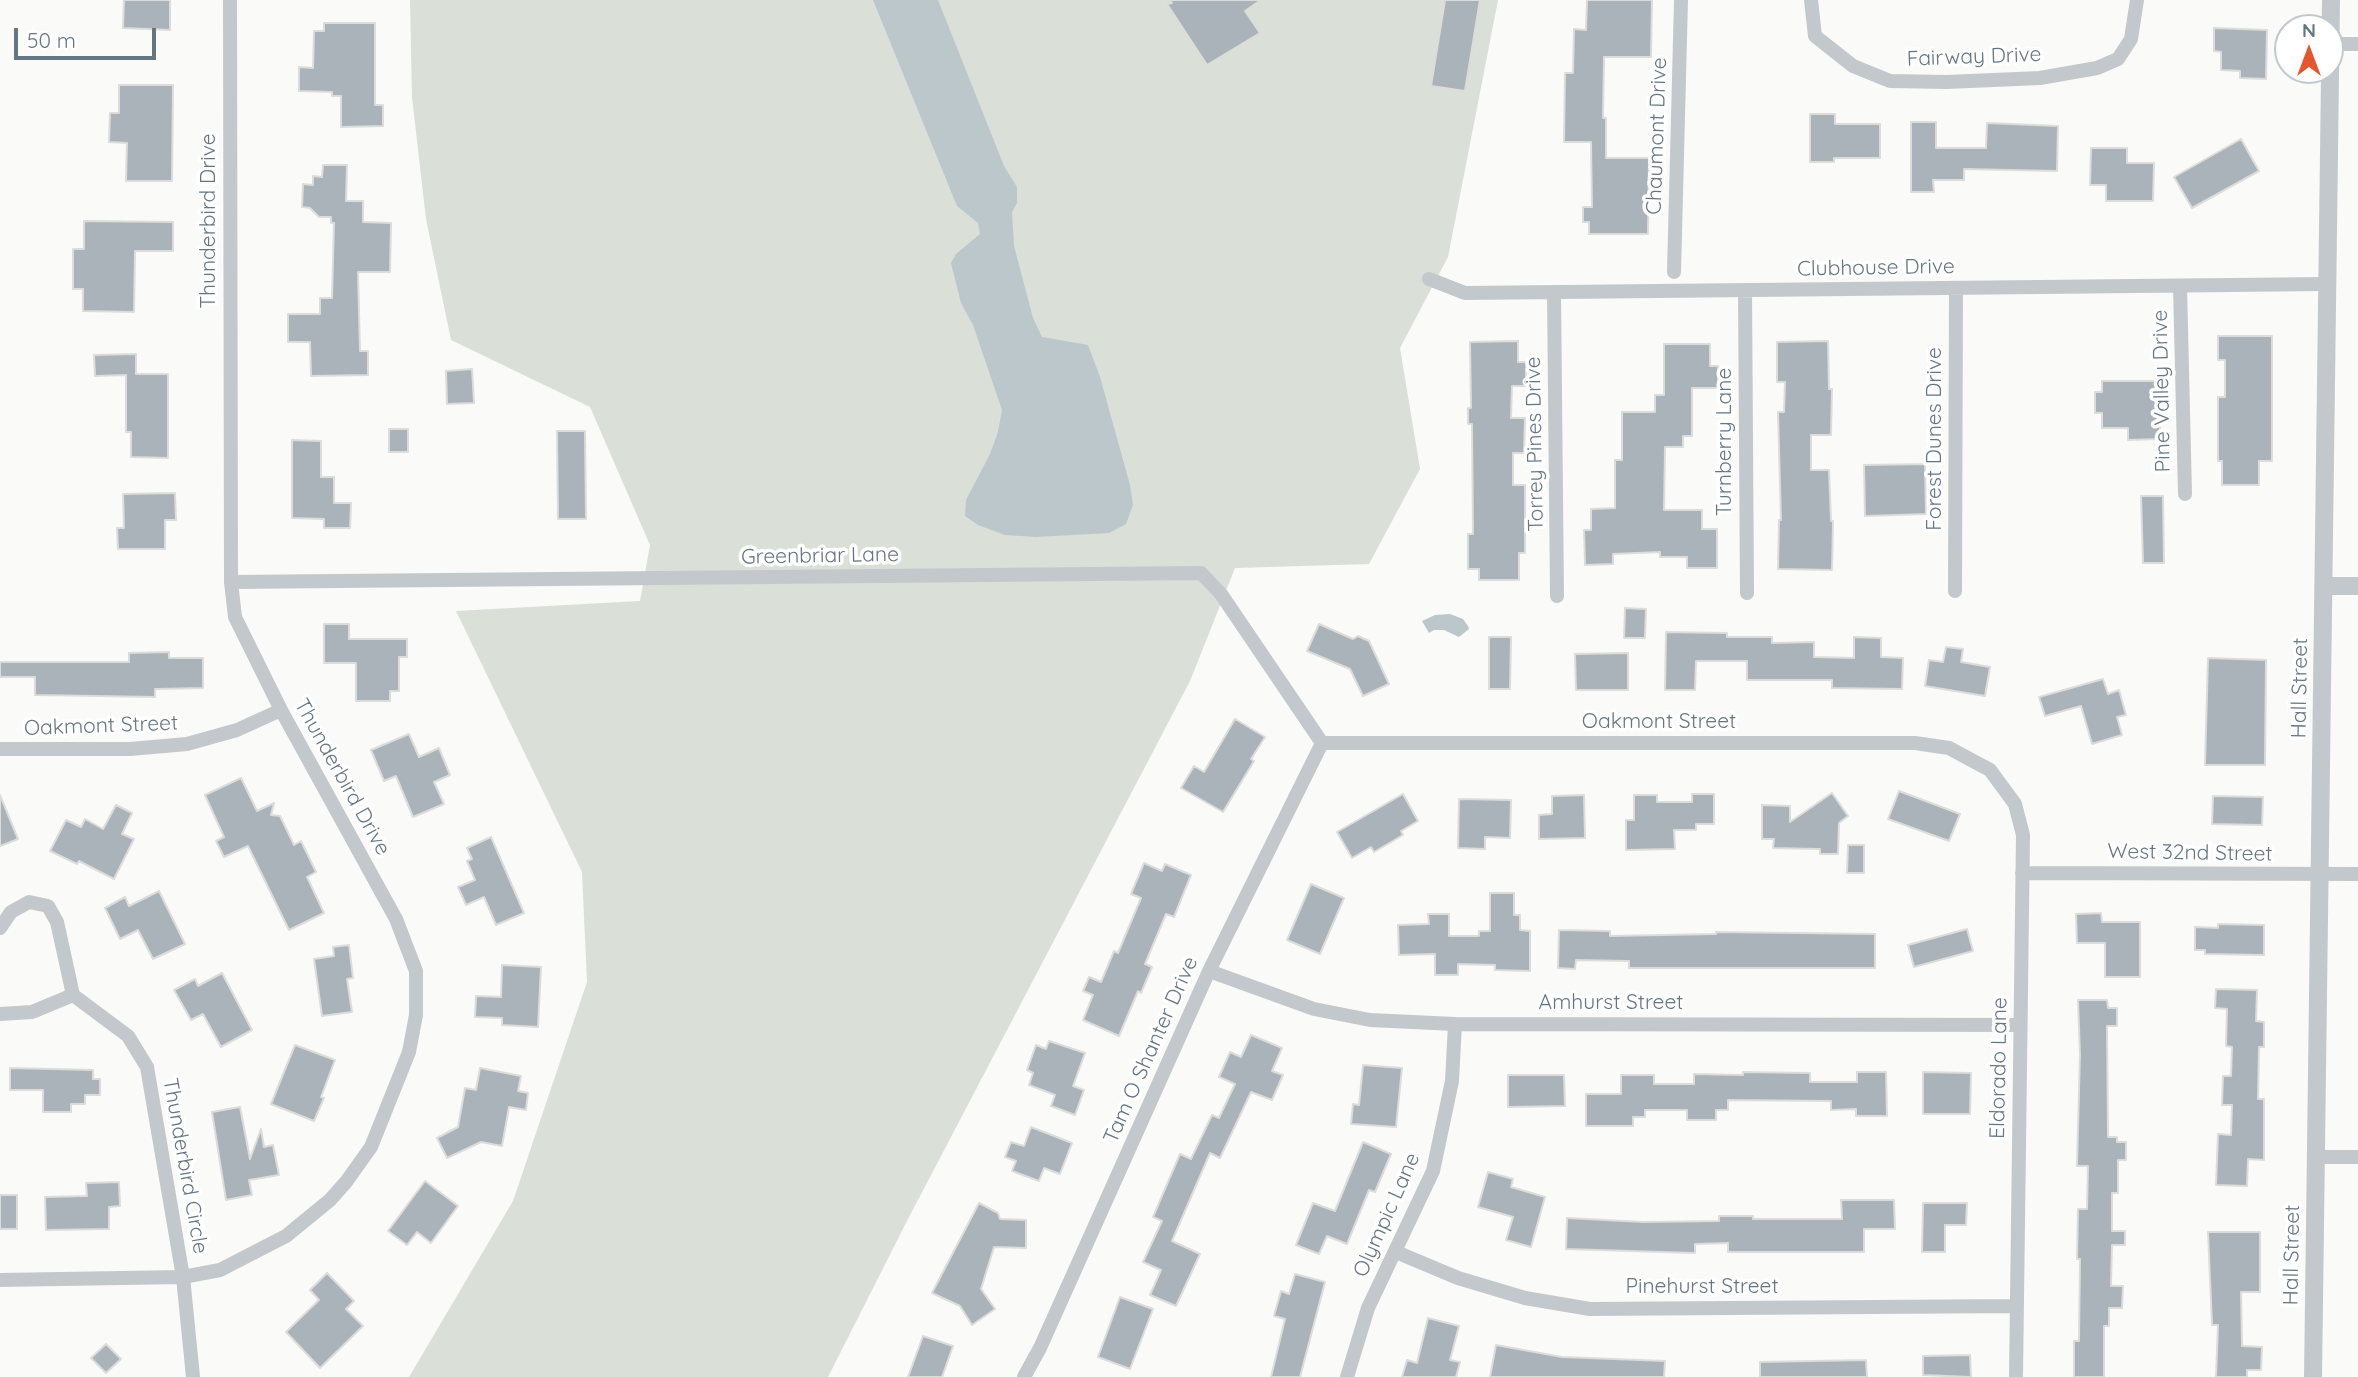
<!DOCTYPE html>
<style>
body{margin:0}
#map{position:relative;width:2358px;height:1377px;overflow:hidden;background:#fafaf8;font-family:Quicksand,sans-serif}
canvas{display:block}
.north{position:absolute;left:2274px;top:14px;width:70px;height:70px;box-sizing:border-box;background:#fff;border:2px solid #c1c8cd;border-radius:50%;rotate:0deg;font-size:19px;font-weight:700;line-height:28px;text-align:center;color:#657683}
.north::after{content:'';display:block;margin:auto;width:24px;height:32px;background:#e4572e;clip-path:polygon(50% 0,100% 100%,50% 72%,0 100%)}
.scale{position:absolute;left:14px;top:28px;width:142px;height:32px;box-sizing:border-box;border:4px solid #657683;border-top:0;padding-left:9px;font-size:21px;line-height:24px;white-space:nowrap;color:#657683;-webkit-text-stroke:5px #fff;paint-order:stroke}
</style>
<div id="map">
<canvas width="2358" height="1377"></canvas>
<div class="north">N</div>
<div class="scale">50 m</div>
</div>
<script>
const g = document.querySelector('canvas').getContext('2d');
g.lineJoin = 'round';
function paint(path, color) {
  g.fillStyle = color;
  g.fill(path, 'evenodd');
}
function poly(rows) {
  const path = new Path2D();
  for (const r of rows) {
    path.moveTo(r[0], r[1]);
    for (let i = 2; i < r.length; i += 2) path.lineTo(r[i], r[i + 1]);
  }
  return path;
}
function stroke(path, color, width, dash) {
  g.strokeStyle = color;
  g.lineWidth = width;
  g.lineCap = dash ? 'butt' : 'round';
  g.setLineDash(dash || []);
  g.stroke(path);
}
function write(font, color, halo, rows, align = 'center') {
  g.font = font + ' Quicksand,sans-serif';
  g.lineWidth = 7;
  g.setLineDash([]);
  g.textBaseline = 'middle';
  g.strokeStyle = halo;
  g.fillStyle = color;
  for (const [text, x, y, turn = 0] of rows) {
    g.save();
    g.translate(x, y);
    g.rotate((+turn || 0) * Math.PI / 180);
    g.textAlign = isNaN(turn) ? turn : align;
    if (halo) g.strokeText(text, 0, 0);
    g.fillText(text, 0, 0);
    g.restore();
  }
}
const green = poly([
 [410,0,1498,0,1448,257,1400,348,1420,469,1369,564,1235,568,1190,681,908,1219,828,1377,409,1377,513,1201,587,982,582,872,456,611,640,601,650,545,590,407,451,340,426,219,412,97]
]);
const water = poly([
 [873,0,938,0,1004,166,1017,187,1017,203,1012,212,1014,246,1033,318,1042,337,1088,345,1100,377,1130,485,1133,505,1126,524,1109,533,1036,537,1005,535,978,525,965,516,966,500,990,454,998,432,1002,410,973,325,961,303,951,263,956,254,980,234,978,223,957,206],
 [1450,614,1463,619,1468,626,1469,629,1459,637,1444,630,1434,630,1429,633,1422,621,1435,615]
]);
const building = poly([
 [124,0,170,0,170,30,123,28,124,0],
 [1170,0,1261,0,1245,11,1260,33,1207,65,1167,4,1172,3,1170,0],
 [1445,0,1480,0,1465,91,1431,86,1445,0],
 [1587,0,1652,0,1651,57,1604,57,1603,118,1606,118,1606,158,1649,158,1648,234,1589,234,1589,222,1583,222,1583,207,1592,207,1591,142,1564,142,1565,73,1573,73,1574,29,1586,30,1587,0],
 [324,23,375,23,375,105,383,105,383,126,341,127,341,96,332,96,332,92,299,91,299,67,313,68,314,31,324,31,324,23],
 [2214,28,2267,30,2266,79,2240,78,2240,71,2221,70,2221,52,2214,51,2214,28],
 [119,85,173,85,172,181,126,181,127,143,109,142,110,113,119,113,119,85],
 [1810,114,1835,114,1835,124,1880,124,1880,158,1834,158,1834,162,1810,162,1810,114],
 [1911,122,1936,122,1936,148,1986,148,1987,123,2058,126,2057,171,1964,169,1964,180,1933,180,1934,192,1911,192,1911,122],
 [2241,139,2259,171,2192,208,2174,177,2241,139],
 [2091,148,2127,148,2127,163,2154,163,2153,201,2106,201,2106,185,2090,185,2091,148],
 [323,165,347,165,346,201,363,201,363,222,391,223,390,272,358,272,360,351,368,351,368,375,311,376,310,342,288,342,288,314,320,314,320,298,332,298,334,223,331,223,331,217,319,217,310,208,302,207,303,184,313,185,313,176,322,177,323,165],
 [84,221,173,222,173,251,135,251,134,312,83,311,83,289,73,289,73,249,84,249,84,221],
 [2218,336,2272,336,2272,461,2259,461,2259,485,2222,485,2222,461,2218,461,2218,397,2225,397,2225,360,2218,360,2218,336],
 [1518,341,1518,362,1526,362,1526,386,1512,386,1511,418,1525,418,1524,453,1513,453,1513,485,1525,485,1525,553,1519,553,1519,580,1479,580,1479,569,1468,569,1468,534,1473,534,1472,424,1468,424,1468,408,1471,408,1470,342,1518,341],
 [1828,341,1829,389,1832,389,1831,435,1811,435,1811,470,1829,470,1831,521,1833,521,1832,570,1778,569,1779,520,1781,520,1778,412,1784,412,1785,382,1777,382,1777,342,1828,341],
 [1664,344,1710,344,1710,366,1718,366,1718,388,1692,388,1692,436,1683,436,1683,447,1665,447,1664,510,1702,510,1702,529,1717,529,1717,568,1687,568,1687,557,1660,557,1660,552,1613,554,1613,564,1585,565,1584,530,1591,530,1591,509,1615,508,1615,460,1622,460,1622,412,1655,412,1655,395,1664,395,1664,344],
 [136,354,136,374,168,374,168,458,131,457,131,432,126,432,126,375,95,376,94,355,136,354],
 [472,369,474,403,447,404,446,371,472,369],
 [2102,381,2160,381,2160,439,2128,440,2128,428,2102,428,2102,413,2095,413,2095,392,2102,392,2102,381],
 [389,429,408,429,408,452,389,452,389,429],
 [557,431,585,431,586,519,558,519,557,431],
 [292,440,321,441,321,477,334,477,334,503,351,503,350,528,324,528,324,519,292,518,292,440],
 [1925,464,1926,514,1865,516,1864,465,1925,464],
 [175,493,176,520,165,520,165,549,118,549,117,528,124,528,123,494,175,493],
 [2141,496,2163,496,2164,563,2143,563,2141,496],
 [1625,608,1646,609,1645,638,1624,638,1625,608],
 [324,624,349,624,349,639,407,639,407,657,399,657,399,691,390,691,390,701,356,701,356,663,324,663,324,624],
 [1319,624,1353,639,1358,636,1369,641,1389,684,1363,696,1350,669,1307,651,1319,624],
 [1666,632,1727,633,1727,637,1772,637,1772,643,1814,642,1814,657,1854,658,1854,637,1881,638,1881,657,1903,658,1902,689,1832,688,1832,680,1747,680,1747,661,1696,661,1695,690,1665,690,1666,632],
 [1489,637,1511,637,1510,689,1489,689,1489,637],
 [1946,647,1963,649,1961,662,1990,667,1985,696,1925,686,1929,660,1943,662,1946,647],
 [169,652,169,658,203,658,203,688,155,689,155,697,35,695,35,677,0,677,0,662,129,662,129,653,169,652],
 [1628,653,1628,690,1576,690,1575,654,1628,653],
 [2208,658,2266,660,2265,765,2205,765,2208,658],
 [2103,679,2108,694,2119,690,2126,715,2117,717,2122,735,2092,744,2081,706,2045,716,2039,697,2103,679],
 [1235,719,1265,737,1251,759,1254,761,1223,812,1181,788,1194,766,1204,772,1235,719],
 [409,734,419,757,439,748,450,775,434,782,444,804,413,817,396,776,384,781,371,750,409,734],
 [241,778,257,811,274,803,271,815,280,816,294,845,301,841,316,872,307,877,324,913,289,930,248,846,224,857,216,841,224,837,205,795,241,778],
 [1899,791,1960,814,1949,841,1888,819,1899,791],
 [1832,793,1848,816,1839,823,1838,854,1820,854,1820,849,1773,848,1774,839,1762,839,1762,805,1790,806,1790,822,1832,793],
 [1403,794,1418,821,1401,831,1403,835,1374,852,1371,847,1352,858,1337,832,1403,794],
 [1692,794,1714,794,1714,824,1696,824,1696,830,1674,830,1675,849,1626,850,1626,820,1634,820,1634,795,1657,795,1657,802,1692,802,1692,794],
 [0,795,18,839,0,846,0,795],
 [1584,795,1585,838,1539,839,1539,815,1552,814,1552,796,1584,795],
 [2213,796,2263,797,2262,825,2212,824,2213,796],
 [1459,799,1511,800,1510,838,1485,837,1485,849,1458,848,1459,799],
 [116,805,132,813,122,834,134,839,114,879,79,861,77,864,50,851,66,820,81,827,85,819,103,829,116,805],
 [491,837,524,913,496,925,484,897,466,905,458,887,475,880,467,861,472,859,467,848,491,837],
 [1848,845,1864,845,1864,873,1847,873,1848,845],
 [1144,863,1162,871,1165,864,1191,875,1174,917,1166,914,1145,964,1152,967,1141,993,1138,991,1119,1036,1083,1020,1093,995,1083,991,1089,977,1101,982,1114,951,1118,953,1141,898,1131,894,1144,863],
 [1311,884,1344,898,1320,954,1287,940,1311,884],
 [159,891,185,944,153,959,138,930,120,939,105,908,125,897,129,906,159,891],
 [1490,893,1514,893,1514,915,1520,915,1520,930,1530,931,1530,971,1495,970,1495,965,1458,964,1458,975,1435,975,1435,954,1399,955,1398,925,1429,924,1428,914,1449,914,1449,936,1479,936,1479,931,1490,931,1490,893],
 [2101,913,2102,922,2140,922,2140,977,2105,977,2105,943,2077,943,2076,914,2101,913],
 [2218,924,2264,925,2264,955,2205,954,2205,950,2195,950,2195,927,2218,928,2218,924],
 [1967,929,1973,951,1914,967,1908,945,1967,929],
 [1559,930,1610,931,1610,936,1716,934,1716,932,1875,934,1875,968,1629,968,1629,961,1576,960,1575,969,1558,968,1559,930],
 [349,945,353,978,347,979,352,1012,322,1016,314,959,334,956,333,947,349,945],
 [502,965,541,967,538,1027,502,1025,502,1018,475,1017,476,996,501,997,502,965],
 [222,973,252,1030,221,1047,203,1014,191,1020,174,990,195,979,198,986,222,973],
 [2216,989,2257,990,2256,1021,2264,1022,2264,1047,2259,1047,2258,1099,2264,1099,2264,1160,2248,1159,2247,1186,2216,1185,2218,1134,2231,1135,2232,1105,2222,1105,2223,1076,2231,1076,2232,1047,2226,1046,2227,1009,2215,1008,2216,989],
 [2078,1000,2107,1000,2108,1008,2117,1008,2117,1026,2107,1026,2108,1137,2117,1137,2117,1142,2126,1142,2126,1160,2118,1160,2118,1193,2112,1193,2112,1231,2125,1231,2125,1245,2112,1245,2111,1286,2123,1286,2122,1308,2109,1308,2109,1326,2104,1326,2104,1377,2074,1377,2074,1341,2079,1341,2080,1259,2077,1259,2078,1209,2087,1209,2088,1166,2077,1166,2080,1054,2078,1000],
 [1251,1035,1282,1048,1272,1071,1283,1075,1272,1100,1251,1092,1220,1158,1210,1153,1172,1241,1200,1254,1176,1306,1150,1295,1161,1270,1143,1262,1162,1221,1153,1217,1180,1154,1191,1159,1212,1115,1219,1118,1235,1084,1219,1077,1230,1052,1241,1057,1251,1035],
 [1049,1041,1085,1053,1073,1086,1084,1090,1075,1115,1051,1106,1055,1095,1029,1085,1033,1073,1027,1070,1036,1045,1046,1049,1049,1041],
 [295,1045,335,1060,321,1097,324,1098,314,1121,271,1104,295,1045],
 [1363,1065,1402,1068,1396,1127,1351,1124,1353,1104,1359,1105,1363,1065],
 [10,1068,93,1070,93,1079,100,1079,100,1095,85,1095,85,1104,71,1104,71,1112,43,1112,43,1090,10,1090,10,1068],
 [480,1068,521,1076,518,1091,528,1093,526,1110,509,1107,502,1146,481,1142,447,1158,437,1138,458,1127,465,1088,476,1090,480,1068],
 [1743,1072,1810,1073,1810,1082,1857,1082,1857,1072,1886,1072,1887,1116,1856,1116,1856,1109,1831,1110,1831,1101,1728,1100,1728,1110,1716,1110,1716,1120,1687,1120,1687,1110,1645,1110,1645,1117,1633,1117,1633,1126,1586,1126,1586,1094,1621,1094,1621,1075,1654,1075,1654,1084,1694,1084,1694,1074,1743,1075,1743,1072],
 [1923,1072,1971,1073,1970,1114,1923,1114,1923,1072],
 [1508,1075,1564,1075,1565,1106,1508,1107,1508,1075],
 [240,1107,250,1159,261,1129,264,1147,273,1145,279,1175,249,1180,252,1195,226,1200,212,1112,240,1107],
 [1031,1127,1072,1143,1060,1174,1044,1168,1039,1181,1012,1171,1016,1161,1005,1157,1011,1142,1024,1146,1031,1127],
 [1363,1142,1391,1154,1375,1192,1369,1190,1347,1244,1327,1236,1319,1254,1296,1245,1313,1203,1335,1211,1363,1142],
 [1488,1172,1513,1179,1511,1187,1545,1197,1531,1247,1506,1240,1513,1217,1478,1207,1488,1172],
 [425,1181,458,1206,431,1243,417,1232,407,1245,388,1231,425,1181],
 [119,1182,120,1206,109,1207,109,1229,46,1230,45,1197,87,1196,86,1183,119,1182],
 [0,1195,17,1195,17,1229,0,1229,0,1195],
 [1841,1200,1894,1200,1895,1229,1864,1229,1864,1252,1728,1252,1728,1243,1695,1244,1695,1253,1566,1249,1567,1218,1643,1222,1719,1221,1719,1216,1753,1216,1753,1219,1842,1219,1841,1200],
 [979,1203,998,1213,1000,1219,1026,1220,1026,1248,994,1247,981,1289,995,1309,972,1325,960,1306,932,1293,979,1203],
 [1923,1203,1967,1203,1966,1225,1945,1225,1945,1252,1922,1252,1923,1203],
 [2208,1232,2260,1232,2260,1292,2241,1292,2242,1346,2262,1347,2261,1370,2247,1370,2247,1377,2216,1377,2218,1325,2212,1325,2208,1232],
 [327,1273,354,1301,346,1309,363,1326,320,1368,286,1332,319,1300,310,1290,327,1273],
 [1295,1274,1325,1282,1300,1377,1271,1377,1285,1319,1274,1316,1281,1291,1289,1294,1295,1274],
 [1120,1297,1153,1309,1130,1369,1098,1357,1120,1297],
 [1428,1318,1459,1326,1450,1360,1460,1362,1456,1377,1402,1377,1407,1360,1417,1363,1428,1318],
 [923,1336,953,1346,942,1377,908,1377,923,1336],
 [106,1344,121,1359,106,1373,91,1358,106,1344],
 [1496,1345,1562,1357,1665,1361,1664,1377,1490,1377,1496,1345],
 [1970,1355,1971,1377,1923,1375,1923,1356,1970,1355],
 [1866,1360,1867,1377,1760,1377,1760,1362,1866,1360]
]);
const minor = poly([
 [1811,0,1815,36,1853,66,1890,81,1947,82,2040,78,2097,68,2118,59,2131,39,2137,0],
 [2330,44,2358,44],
 [1674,272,1681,0],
 [1429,279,1465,293,2327,284],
 [2180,286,2185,494],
 [1745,290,1747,593],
 [1554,292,1557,596],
 [231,582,1201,573,1221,594,1322,743],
 [1955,591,1956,288],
 [1322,743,1915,743,1949,748,1990,770,2015,804,2023,835,2016,1377],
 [0,749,130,749,187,744,237,730,281,710],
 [2022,873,2358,874],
 [0,928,11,912,29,902,48,906,57,922,73,995,32,1012,0,1014],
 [1209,971,1314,1009,1370,1020,1455,1024,2020,1025],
 [73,995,128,1036,147,1067,183,1277,193,1377],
 [2316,1157,2358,1157],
 [1396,1252,1458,1278,1525,1298,1590,1309,2016,1306],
 [0,1280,183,1277,220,1270,286,1236,330,1200,346,1182,371,1147,409,1052,416,1015,416,971,396,919,281,710,235,617,231,582,230,0],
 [1024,1377,1040,1348,1209,971,1322,743],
 [1347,1377,1368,1308,1433,1171,1452,1081,1455,1024]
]);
const tertiary = poly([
 [2324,586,2358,586],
 [2313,1377,2331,0]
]);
const streetNames = [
 ["Fairway Drive",1974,57,-2],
 ["Chaumont Drive",1657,136,-88],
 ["Thunderbird Drive",209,221,-90],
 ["Clubhouse Drive",1876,268,-1],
 ["Pine Valley Drive",2162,391,-91],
 ["Forest Dunes Drive",1935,439,-90],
 ["Turnberry Lane",1725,442,-90],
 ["Torrey Pines Drive",1535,444,-91],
 ["Greenbriar Lane",820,556,-1],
 ["Hall Street",2300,688,-89],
 ["Oakmont Street",1659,722],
 ["Oakmont Street",101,726,-2],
 ["Thunderbird Drive",342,777,61],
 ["West 32nd Street",2190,853,1],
 ["Amhurst Street",1611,1003],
 ["Tam O Shanter Drive",1151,1050,-66],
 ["Eldorado Lane",1999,1068,-89],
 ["Thunderbird Circle",185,1166,80],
 ["Olympic Lane",1387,1215,-66],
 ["Hall Street",2292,1255,-89],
 ["Pinehurst Street",1702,1287]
];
paint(green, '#dadfd7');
paint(water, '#bbc7cb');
paint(building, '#aab3b9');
stroke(building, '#dcdcda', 2);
stroke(minor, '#c3c8cc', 14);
stroke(tertiary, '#c3c8cc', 18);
write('21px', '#657683', '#fff', streetNames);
</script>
